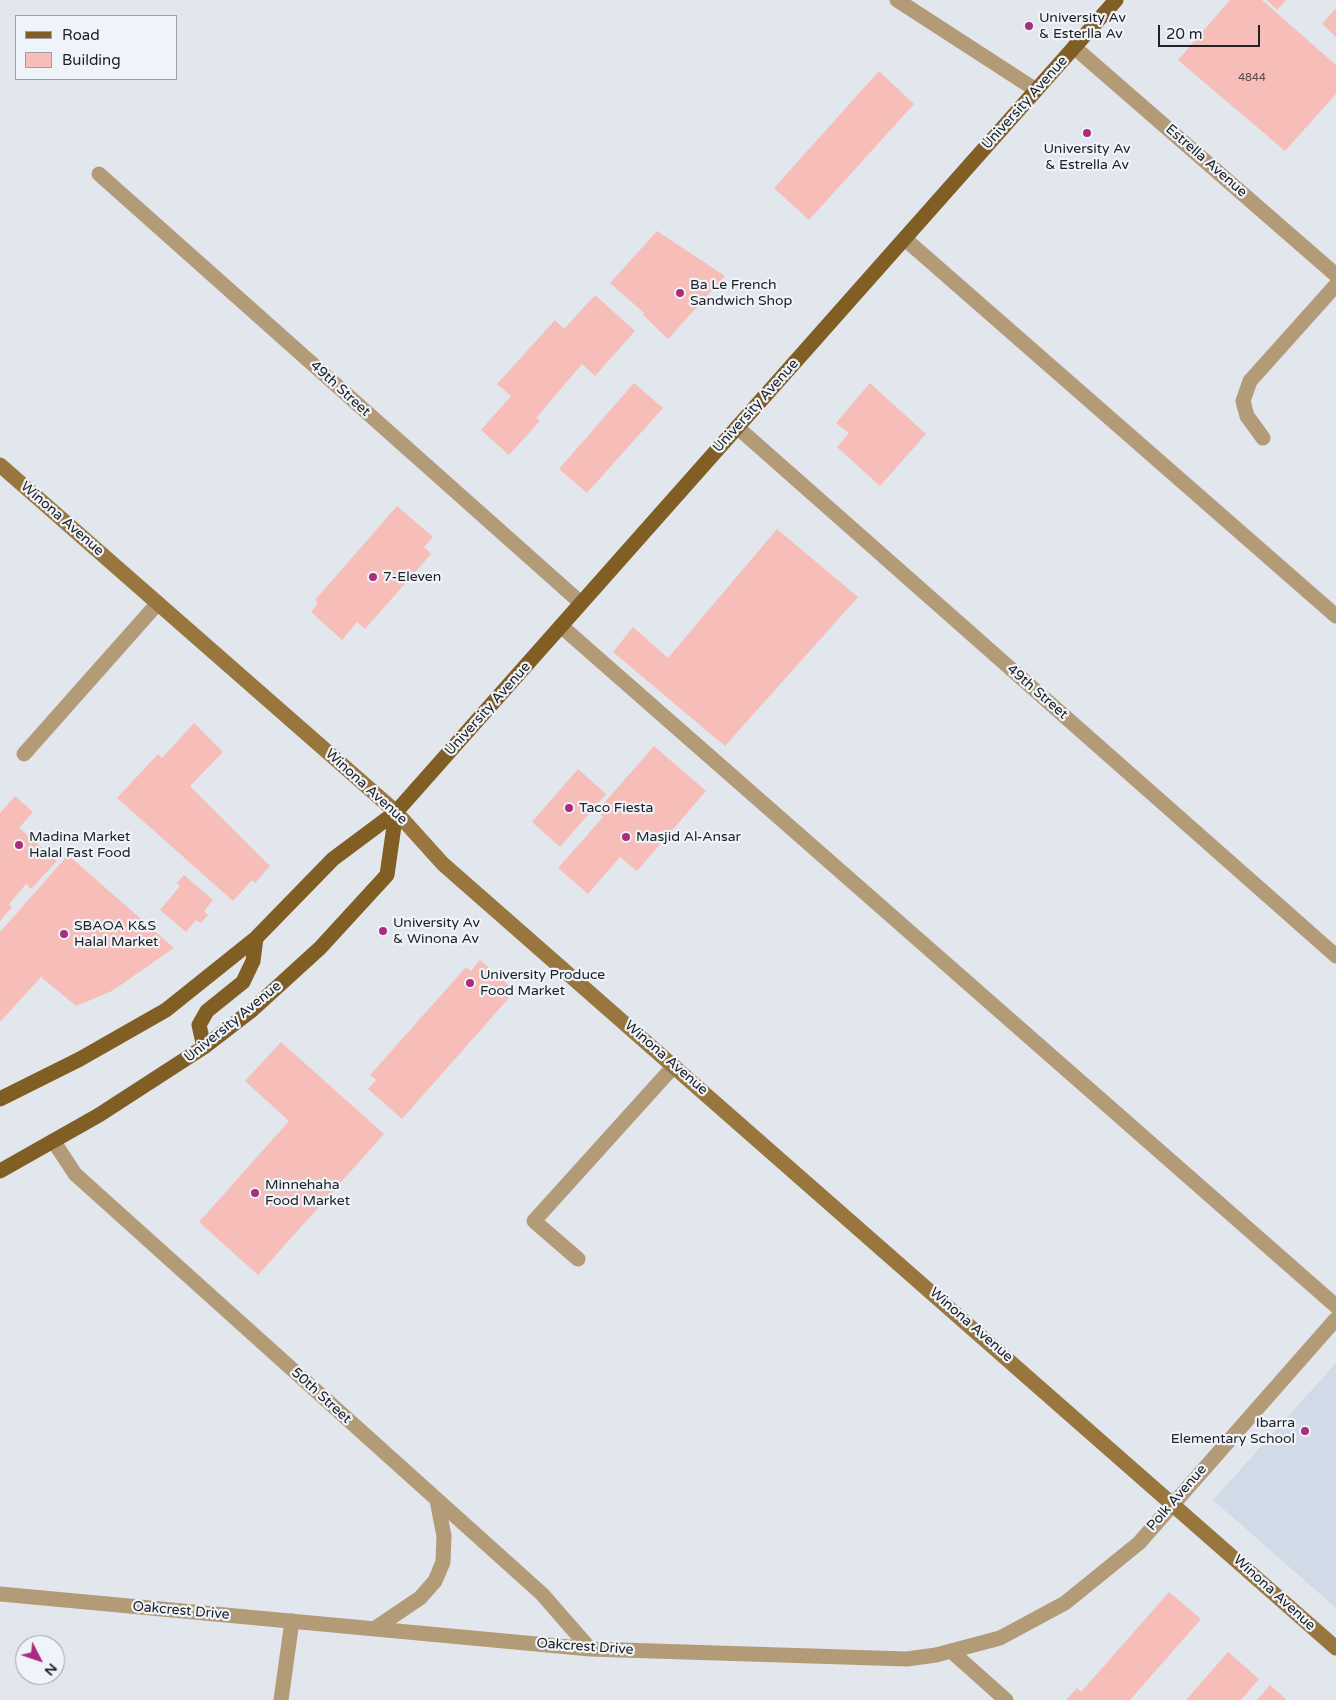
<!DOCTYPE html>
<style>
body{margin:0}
#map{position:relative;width:1336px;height:1700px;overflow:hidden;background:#e2e6ed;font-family:"Varela Round",sans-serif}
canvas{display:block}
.legend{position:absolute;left:15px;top:15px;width:162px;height:65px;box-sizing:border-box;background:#eff3fa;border:1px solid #9c9fa4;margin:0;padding:6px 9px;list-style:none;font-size:15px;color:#202224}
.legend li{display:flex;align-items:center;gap:10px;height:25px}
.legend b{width:25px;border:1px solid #9c9fa4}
.north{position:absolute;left:15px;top:1635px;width:50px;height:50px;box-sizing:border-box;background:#eff3fa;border:1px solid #9c9fa4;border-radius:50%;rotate:131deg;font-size:14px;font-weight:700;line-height:20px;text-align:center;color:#202224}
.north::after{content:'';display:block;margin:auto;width:18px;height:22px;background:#a92c7d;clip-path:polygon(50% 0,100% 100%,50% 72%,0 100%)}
.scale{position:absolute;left:1158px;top:25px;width:102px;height:22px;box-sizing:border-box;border:2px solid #202224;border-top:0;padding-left:6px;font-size:15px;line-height:18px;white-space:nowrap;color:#202224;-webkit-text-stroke:4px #eff3fa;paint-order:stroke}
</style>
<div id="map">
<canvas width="1336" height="1700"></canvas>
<ul class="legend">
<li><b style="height:6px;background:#805e24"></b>Road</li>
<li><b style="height:14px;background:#f7beb9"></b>Building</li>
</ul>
<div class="north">N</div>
<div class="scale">20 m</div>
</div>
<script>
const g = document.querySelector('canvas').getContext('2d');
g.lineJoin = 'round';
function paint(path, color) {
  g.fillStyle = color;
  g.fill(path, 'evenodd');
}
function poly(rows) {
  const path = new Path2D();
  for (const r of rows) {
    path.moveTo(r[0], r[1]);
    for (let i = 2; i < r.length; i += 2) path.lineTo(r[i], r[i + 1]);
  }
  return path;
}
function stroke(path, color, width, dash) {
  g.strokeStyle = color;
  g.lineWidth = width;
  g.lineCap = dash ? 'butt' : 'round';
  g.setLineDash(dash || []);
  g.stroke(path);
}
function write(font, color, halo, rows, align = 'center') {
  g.font = font + ' "Varela Round",sans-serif';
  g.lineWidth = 4.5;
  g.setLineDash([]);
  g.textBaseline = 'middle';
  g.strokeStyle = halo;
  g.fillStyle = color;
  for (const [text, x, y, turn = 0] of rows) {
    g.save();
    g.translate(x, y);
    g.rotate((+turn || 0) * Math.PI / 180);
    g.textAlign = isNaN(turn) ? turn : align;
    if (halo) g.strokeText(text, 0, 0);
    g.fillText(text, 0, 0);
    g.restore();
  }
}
const built = poly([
 [1336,1363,1336,1608,1213,1500]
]);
const building = poly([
 [1230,0,1262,0,1336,65,1336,94,1285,151,1178,60],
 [1267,0,1286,0,1277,10],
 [1336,8,1336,37,1322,24],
 [879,71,914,104,809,220,774,188],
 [657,231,725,276,668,339,643,315,644,313,610,283],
 [595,295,635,331,595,376,582,364,536,418,540,421,509,455,481,430,511,396,497,384,555,320,564,329],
 [634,383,663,408,587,493,559,469],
 [870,383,926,434,880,486,837,447,849,433,836,423],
 [397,506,433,537,424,547,431,554,365,629,357,622,342,640,311,612,318,603,315,600],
 [777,529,858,597,725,746,613,652,633,627,668,658],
 [194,723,223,752,190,786,270,866,255,883,252,880,233,901,117,798,158,754,162,758],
 [654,746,706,791,637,871,620,857,588,894,558,868,603,817,597,811],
 [578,769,606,794,560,847,532,822],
 [15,796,33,812,19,828,57,861,31,889,26,884,9,904,12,907,0,921,0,813],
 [68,855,174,948,112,991,76,1006,41,977,0,1022,0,932],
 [184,875,213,900,204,911,208,915,201,923,196,920,186,932,160,910,180,886,177,883],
 [480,960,515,991,402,1119,368,1089,376,1080,370,1075,466,967,471,971],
 [281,1042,384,1134,258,1275,199,1222,289,1121,245,1081],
 [1169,1592,1201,1619,1130,1700,1066,1700,1077,1688,1081,1692],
 [1228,1652,1259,1679,1241,1700,1186,1700],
 [1270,1685,1287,1700,1257,1700]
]);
const lane = poly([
 [905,239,1336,616],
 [1263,438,1247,416,1243,401,1250,381,1336,285],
 [561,626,1336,1306],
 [24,754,158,603],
 [578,1259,534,1221,674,1066],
 [951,1651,1006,1700],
 [281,1700,292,1621]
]);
const street = poly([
 [897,0,1036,90],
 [1074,47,1336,275],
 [99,174,581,603],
 [737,427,1336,956],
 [54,1142,75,1174,542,1594,590,1649],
 [0,1594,590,1649,907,1659,936,1655,1000,1638,1065,1603,1139,1543,1336,1319],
 [374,1629,420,1598,435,1581,443,1562,444,1536,437,1500]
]);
const secondary = poly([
 [0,465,396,812,443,864,1336,1648]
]);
const primary = poly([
 [204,1047,199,1025,207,1011,243,982,253,961,256,938],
 [0,1099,80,1059,166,1010,256,938,333,859,396,812,1116,0],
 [0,1171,99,1115,204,1047,252,1010,320,948,387,875,396,812]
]);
const markers = [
 [1029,26,5,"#a92c7d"],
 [1087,133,5,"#a92c7d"],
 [680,293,5,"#a92c7d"],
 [373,577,5,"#a92c7d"],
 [569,808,5,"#a92c7d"],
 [626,837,5,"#a92c7d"],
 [19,845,5,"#a92c7d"],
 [383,931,5,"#a92c7d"],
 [64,934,5,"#a92c7d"],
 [470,983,5,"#a92c7d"],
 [255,1193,5,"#a92c7d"],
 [1305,1431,5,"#a92c7d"]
];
const numberNames = [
 ["4844",1252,78]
];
const poiNames = [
 ["University Av",1039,18],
 ["& Esterlla Av",1039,34],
 ["University Av",1087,149,"center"],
 ["& Estrella Av",1087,165,"center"],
 ["Ba Le French",690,285],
 ["Sandwich Shop",690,301],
 ["7-Eleven",383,577],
 ["Taco Fiesta",579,808],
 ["Madina Market",29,837],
 ["Halal Fast Food",29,853],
 ["Masjid Al-Ansar",636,837],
 ["University Av",393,923],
 ["& Winona Av",393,939],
 ["SBAOA K&S",74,926],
 ["Halal Market",74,942],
 ["University Produce",480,975],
 ["Food Market",480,991],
 ["Minnehaha",265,1185],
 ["Food Market",265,1201],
 ["Ibarra",1295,1423,"right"],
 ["Elementary School",1295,1439,"right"]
];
const streetNames = [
 ["University Avenue",1025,103,-48],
 ["Estrella Avenue",1206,161,41],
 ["49th Street",340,389,42],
 ["University Avenue",756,406,-48],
 ["Winona Avenue",62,519,41],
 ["49th Street",1037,692,41],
 ["University Avenue",488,709,-48],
 ["Winona Avenue",366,787,42],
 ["University Avenue",233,1022,-39],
 ["Winona Avenue",666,1058,41],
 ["Winona Avenue",971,1325,41],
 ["50th Street",321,1396,42],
 ["Polk Avenue",1177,1498,-49],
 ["Winona Avenue",1274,1593,42],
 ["Oakcrest Drive",181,1611,5],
 ["Oakcrest Drive",585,1647,4]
];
paint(built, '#d1dae7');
paint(building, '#f7beb9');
stroke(lane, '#b39b77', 15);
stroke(street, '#b39b77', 15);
stroke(secondary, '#99763e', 15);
stroke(primary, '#805e24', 15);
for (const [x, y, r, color] of markers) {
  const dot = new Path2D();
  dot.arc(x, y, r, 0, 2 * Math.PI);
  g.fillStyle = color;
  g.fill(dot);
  stroke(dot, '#eff3fa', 2);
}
write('11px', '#564949', null, numberNames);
write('14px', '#202224', '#eff3fa', poiNames, 'left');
write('14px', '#202224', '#eff3fa', streetNames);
</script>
